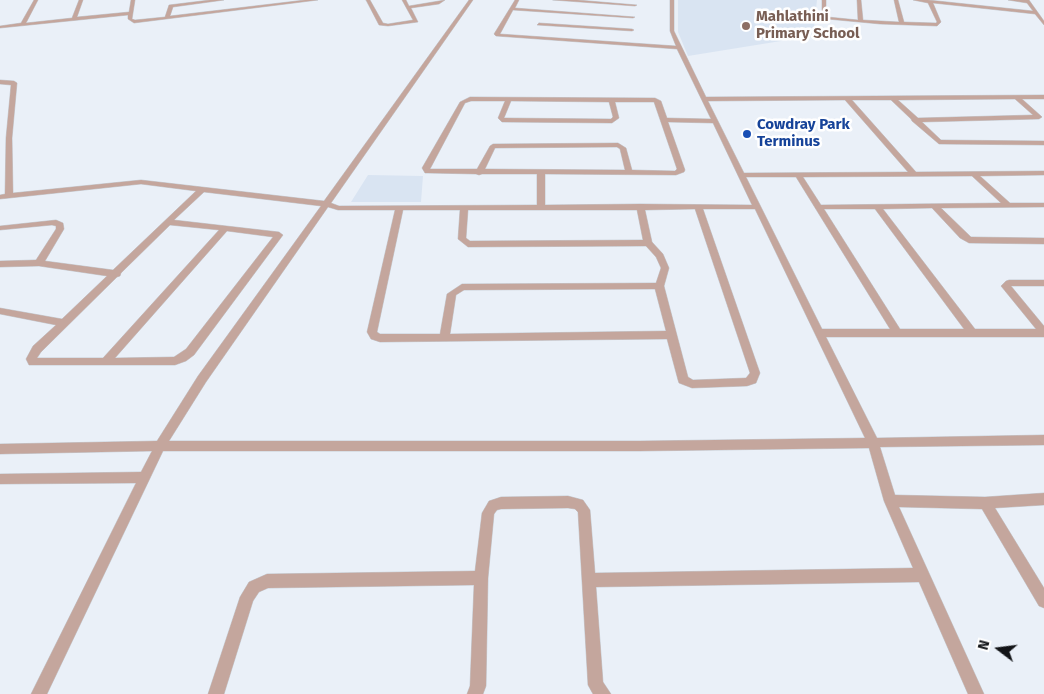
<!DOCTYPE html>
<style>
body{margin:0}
#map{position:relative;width:1044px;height:694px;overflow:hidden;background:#eaf0f8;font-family:"Fira Sans",sans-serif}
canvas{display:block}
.north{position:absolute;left:974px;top:624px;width:50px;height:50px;-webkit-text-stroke:4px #fff;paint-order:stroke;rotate:285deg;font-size:14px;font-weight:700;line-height:20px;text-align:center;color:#121417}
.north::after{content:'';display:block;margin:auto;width:18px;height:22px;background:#121417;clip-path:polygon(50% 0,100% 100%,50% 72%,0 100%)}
</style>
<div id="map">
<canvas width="1044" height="694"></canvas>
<div class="north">N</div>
</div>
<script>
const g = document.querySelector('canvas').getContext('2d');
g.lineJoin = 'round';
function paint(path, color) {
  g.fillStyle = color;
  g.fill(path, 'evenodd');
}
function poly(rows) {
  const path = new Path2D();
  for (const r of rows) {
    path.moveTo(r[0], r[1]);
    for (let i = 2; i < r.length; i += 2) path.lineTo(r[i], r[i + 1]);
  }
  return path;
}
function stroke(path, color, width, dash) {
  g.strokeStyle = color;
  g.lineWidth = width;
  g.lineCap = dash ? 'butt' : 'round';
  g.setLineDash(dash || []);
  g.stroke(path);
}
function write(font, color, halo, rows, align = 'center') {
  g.font = font + ' "Fira Sans",sans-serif';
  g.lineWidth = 5;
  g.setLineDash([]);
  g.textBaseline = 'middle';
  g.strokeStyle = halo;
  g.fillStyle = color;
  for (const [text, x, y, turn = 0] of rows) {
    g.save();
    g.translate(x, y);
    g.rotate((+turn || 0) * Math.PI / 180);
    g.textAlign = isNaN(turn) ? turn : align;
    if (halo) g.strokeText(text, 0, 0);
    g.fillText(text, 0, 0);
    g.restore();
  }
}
const built = poly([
 [678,0,817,0,814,28,781,41,688,56,678,32],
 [368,175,423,176,421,202,351,202]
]);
const minor = poly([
 [34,0,38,0,26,23,72,18,79,0,83,0,77,17,129,12,131,0,135,0,132,19,135,20,165,17,169,5,210,0,224,0,173,7,170,16,305,0,318,0,134,23,128,19,128,15,0,28,0,26,21,23,34,0],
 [366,0,370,0,383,23,388,24,413,20,402,0,406,0,409,6,445,0,439,4,411,8,418,22,388,26,379,25,366,0],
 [469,0,473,0,331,203,339,206,537,205,537,174,482,174,479,175,476,174,428,173,425,173,422,168,460,102,470,97,655,98,661,101,667,118,711,119,677,49,496,36,494,34,515,0,519,0,515,8,635,17,633,18,513,10,500,34,676,46,670,31,670,0,674,0,674,31,706,97,1044,95,1044,99,1022,99,1041,116,1042,117,1039,119,922,122,941,140,1044,141,1044,145,939,144,912,121,911,119,891,100,852,100,916,172,1044,171,1044,175,980,176,1010,203,1044,203,1044,207,941,208,971,237,1044,238,1044,244,969,243,960,238,932,208,883,209,975,329,1036,329,1001,286,1006,281,1009,280,1044,280,1044,286,1011,286,1044,326,1044,337,826,337,877,438,1044,435,1044,445,880,447,895,495,985,497,1044,493,1044,505,995,508,1044,588,1044,608,1039,606,982,509,899,507,984,694,968,694,919,582,596,587,603,682,611,694,593,694,588,685,578,512,575,509,568,508,501,509,497,510,494,514,488,578,486,686,483,694,467,694,470,686,474,585,268,588,259,592,253,601,224,694,208,694,240,597,249,582,267,574,475,571,482,513,489,501,501,497,568,496,583,500,590,510,595,573,913,568,884,501,869,448,640,451,163,451,47,694,31,694,136,483,0,484,0,474,141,472,152,451,0,454,0,444,157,441,198,376,321,206,204,192,174,220,279,232,283,235,194,355,186,361,175,365,29,365,26,359,33,346,56,325,0,314,0,308,62,319,107,276,39,266,0,267,0,261,36,260,56,229,56,226,52,225,0,230,0,226,56,220,63,223,64,229,45,261,113,270,196,191,141,184,0,199,0,195,5,194,6,138,11,85,0,84,0,80,14,81,17,83,12,138,13,193,141,180,324,201,469,0],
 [1015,99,1033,115,918,118,898,100,1015,99],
 [845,100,908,172,744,173,708,101,845,100],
 [471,101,505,101,498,118,502,122,612,123,619,118,615,102,654,102,677,169,675,171,632,170,626,148,618,143,493,144,490,146,477,169,430,169,465,103,471,101],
 [511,101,609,102,613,117,611,119,504,118,511,101],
 [668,122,713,123,752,205,640,204,545,205,545,174,676,175,684,172,685,170,668,122],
 [617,147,620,149,625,170,485,169,495,148,617,147],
 [972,176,1001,203,821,205,803,177,972,176],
 [746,177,796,177,890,329,822,329,746,177],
 [328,207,338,210,395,210,367,332,371,339,380,342,667,339,678,380,679,383,692,388,747,386,756,383,760,373,703,209,755,209,865,438,640,441,169,441,206,382,328,207],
 [695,209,750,373,746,378,693,380,688,377,664,286,669,268,663,254,652,242,645,210,695,209],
 [824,209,875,209,964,329,900,329,824,209],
 [403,210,460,210,458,239,468,247,646,246,656,257,661,268,656,283,462,284,447,294,440,334,380,334,377,332,403,210],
 [468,210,637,210,643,240,470,241,466,238,468,210],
 [170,225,219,230,103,358,37,358,41,352,117,277,120,276,121,273,170,225],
 [227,231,273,237,186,349,174,357,115,358,227,231],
 [655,289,666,331,450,334,456,295,464,290,655,289],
 [553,0,577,0,637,5,635,6,553,0],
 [822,0,826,0,826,15,828,17,858,20,857,0,861,0,863,20,899,22,894,0,898,0,904,22,936,23,937,22,928,3,913,0,928,0,1033,11,1027,3,1008,0,1029,0,1044,21,1044,25,1035,14,933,3,941,22,937,26,880,24,827,19,822,16,822,0],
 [539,23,632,29,634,30,632,31,537,25,539,23]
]);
const markers = [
 [746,26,5,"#8d6e63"],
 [747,134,5,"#1a4fb4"]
];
const farEducationnames = [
 ["Mahlathini",756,17],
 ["Primary School",756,34]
];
const farTransitnames = [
 ["Cowdray Park",757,125],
 ["Terminus",757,142]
];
paint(built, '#d9e4f2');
stroke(minor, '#c7cdd4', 1);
paint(minor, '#c4a69d');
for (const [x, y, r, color] of markers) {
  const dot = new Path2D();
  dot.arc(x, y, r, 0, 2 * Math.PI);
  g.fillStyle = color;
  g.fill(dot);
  stroke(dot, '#fff', 2);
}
write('bold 15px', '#785e54', '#fff', farEducationnames, 'left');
write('bold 15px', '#164399', '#fff', farTransitnames, 'left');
</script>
